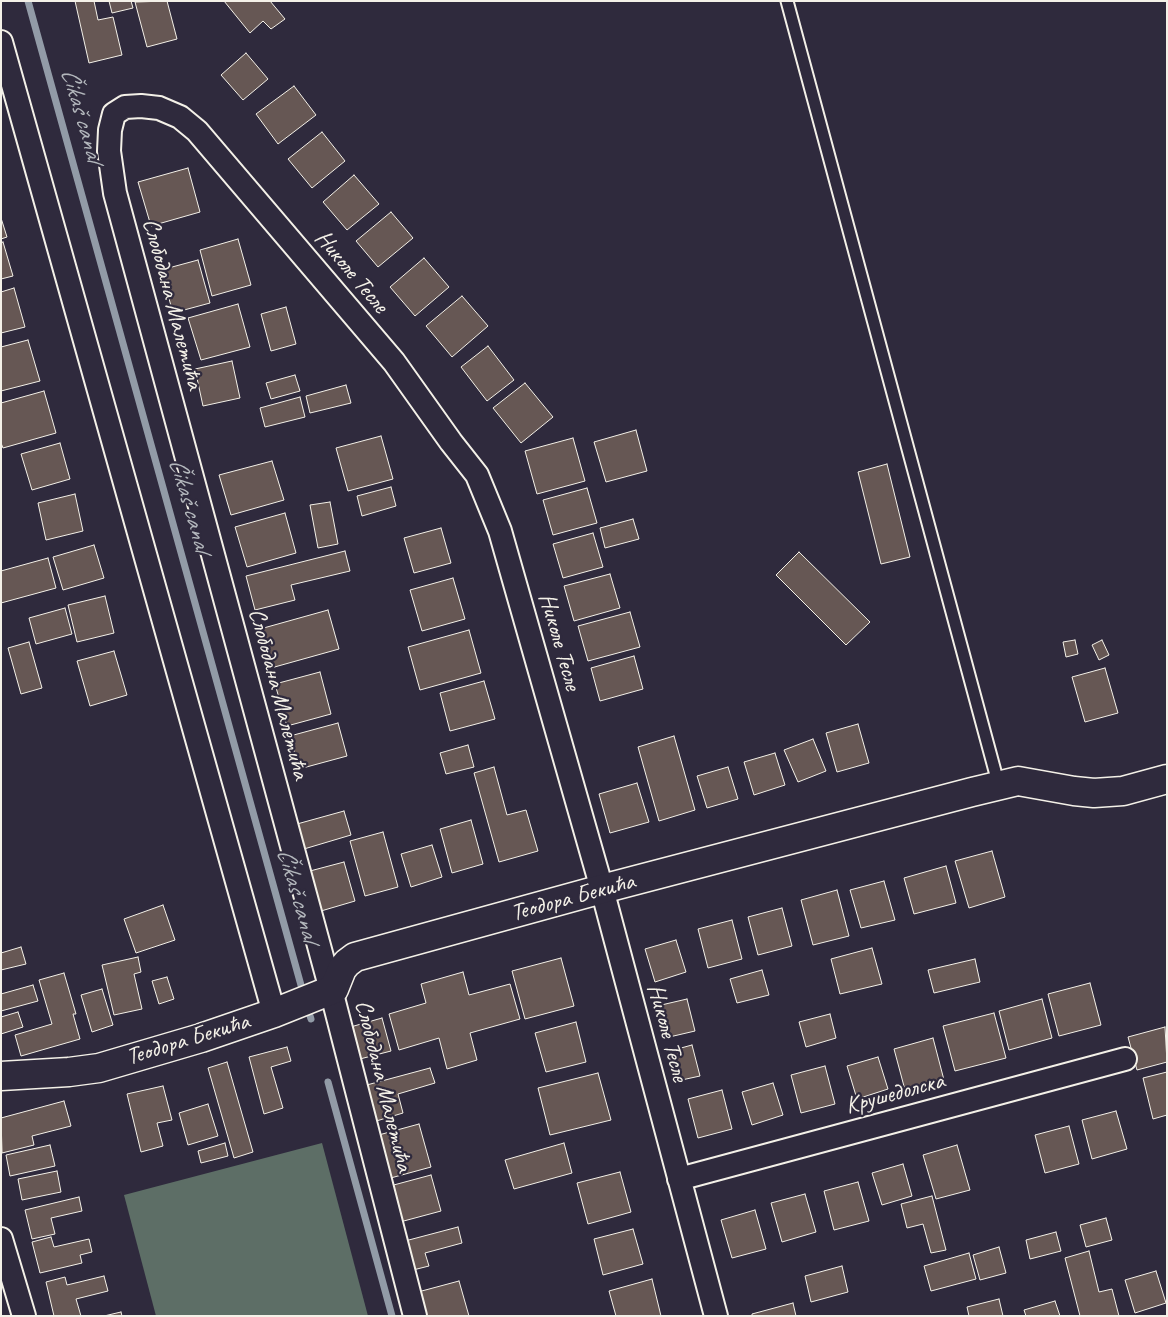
<!DOCTYPE html>
<meta charset="utf-8">
<style>
body{margin:0}
#map{position:relative;width:1168px;height:1317px;overflow:hidden;background:#2f2a3d;font-family:Caveat,sans-serif}
canvas{display:block}
.frame{position:absolute;inset:0;border:2px solid #f4f1e8;pointer-events:none}
</style>
<div id="map">
<canvas width="1168" height="1317"></canvas>
<div class="frame"></div>
</div>
<script>
const g = document.querySelector('canvas').getContext('2d');
g.lineJoin = 'round';
function paint(path, color) {
  g.fillStyle = color;
  g.fill(path, 'evenodd');
}
function poly(rows) {
  const path = new Path2D();
  for (const r of rows) {
    path.moveTo(r[0], r[1]);
    for (let i = 2; i < r.length; i += 2) path.lineTo(r[i], r[i + 1]);
  }
  return path;
}
function stroke(path, color, width, dash) {
  g.strokeStyle = color;
  g.lineWidth = width;
  g.lineCap = dash ? 'butt' : 'round';
  g.setLineDash(dash || []);
  g.stroke(path);
}
function write(font, color, halo, rows, align = 'center') {
  g.font = font + ' Caveat,sans-serif';
  g.lineWidth = 4.5;
  g.setLineDash([]);
  g.textBaseline = 'middle';
  g.strokeStyle = halo;
  g.fillStyle = color;
  for (const [text, x, y, turn = 0] of rows) {
    g.save();
    g.translate(x, y);
    g.rotate((+turn || 0) * Math.PI / 180);
    g.textAlign = isNaN(turn) ? turn : align;
    if (halo) g.strokeText(text, 0, 0);
    g.fillText(text, 0, 0);
    g.restore();
  }
}
const green = poly([
 [322,1143,368,1316,156,1316,124,1195]
]);
const stream = poly([
 [28,1,304,996],
 [307,1006,311,1019],
 [328,1082,392,1316]
]);
const building = poly([
 [75,1,94,1,98,20,113,17,122,55,89,63,75,1],
 [109,1,131,1,133,8,112,13,109,1],
 [167,1,177,39,147,47,135,2,167,1],
 [224,1,270,1,285,19,271,29,263,21,250,33,224,1],
 [246,53,268,79,243,100,221,75,246,53],
 [294,86,316,115,278,144,256,114,294,86],
 [322,132,345,161,312,188,288,159,322,132],
 [188,168,200,212,151,226,138,182,188,168],
 [354,175,379,204,347,230,323,202,354,175],
 [391,212,413,238,378,267,356,241,391,212],
 [1,218,7,237,1,239,1,218],
 [238,239,251,285,212,296,200,250,238,239],
 [3,242,13,276,1,279,1,243,3,242],
 [424,258,449,287,415,316,390,287,424,258],
 [198,260,210,303,173,313,161,270,198,260],
 [14,288,25,327,1,333,1,292,14,288],
 [462,296,488,326,452,357,426,326,462,296],
 [238,304,250,347,201,360,188,318,238,304],
 [286,307,296,344,271,351,261,314,286,307],
 [28,340,40,381,1,391,1,347,28,340],
 [488,346,514,380,487,401,461,367,488,346],
 [232,361,240,398,203,406,195,369,232,361],
 [295,375,300,391,271,399,266,383,295,375],
 [525,383,553,417,521,443,493,408,525,383],
 [346,385,351,403,310,413,306,396,346,385],
 [44,391,56,433,3,448,1,443,1,403,44,391],
 [300,397,305,417,265,427,260,408,300,397],
 [636,430,647,471,606,482,594,442,636,430],
 [381,436,393,479,348,491,336,448,381,436],
 [573,438,585,481,537,494,525,451,573,438],
 [60,443,70,479,32,490,21,454,60,443],
 [272,461,284,500,231,515,219,475,272,461],
 [887,464,910,557,881,564,858,472,887,464],
 [391,487,396,506,362,516,357,496,391,487],
 [587,488,597,523,553,535,543,500,587,488],
 [75,494,83,531,46,540,38,503,75,494],
 [330,502,338,544,318,548,310,505,330,502],
 [285,513,296,553,247,567,235,527,285,513],
 [633,519,639,539,605,548,600,528,633,519],
 [441,528,451,563,414,573,404,538,441,528],
 [593,533,603,567,563,578,553,544,593,533],
 [94,545,104,578,63,590,53,557,94,545],
 [345,551,350,571,291,585,295,600,255,610,246,576,345,551],
 [799,552,870,622,846,645,776,575,799,552],
 [48,558,56,588,1,603,1,571,48,558],
 [610,574,620,608,574,621,564,586,610,574],
 [453,578,465,619,422,631,410,590,453,578],
 [105,596,114,633,77,642,68,605,105,596],
 [65,608,72,634,36,644,29,618,65,608],
 [328,610,339,649,271,668,260,629,328,610],
 [630,612,640,647,588,661,578,626,630,612],
 [469,630,481,673,420,690,408,647,469,630],
 [1075,640,1078,654,1066,657,1063,642,1075,640],
 [1102,640,1109,655,1099,660,1092,645,1102,640],
 [29,642,42,688,21,694,8,648,29,642],
 [114,651,127,695,90,706,77,661,114,651],
 [634,656,643,689,600,701,591,668,634,656],
 [1105,668,1118,713,1085,722,1072,677,1105,668],
 [320,672,331,714,287,726,275,684,320,672],
 [484,681,495,719,450,731,440,693,484,681],
 [338,723,347,756,299,769,290,736,338,723],
 [858,724,869,763,837,772,826,733,858,724],
 [674,736,695,810,659,821,638,747,674,736],
 [813,739,826,771,798,782,784,750,813,739],
 [468,745,474,767,446,774,440,753,468,745],
 [775,753,785,785,754,795,744,762,775,753],
 [494,767,507,815,526,810,538,851,499,862,474,773,494,767],
 [728,767,738,799,707,808,697,776,728,767],
 [637,783,649,822,610,833,599,794,637,783],
 [344,811,351,835,304,849,297,824,344,811],
 [471,820,483,864,452,873,440,829,471,820],
 [383,832,398,887,365,896,350,841,383,832],
 [432,845,442,877,411,887,401,854,432,845],
 [992,851,1005,897,969,908,955,861,992,851],
 [344,862,355,901,321,911,310,871,344,862],
 [946,866,956,903,914,914,904,878,946,866],
 [884,881,895,920,861,928,850,890,884,881],
 [837,890,849,936,813,945,801,900,837,890],
 [163,905,175,940,136,953,124,919,163,905],
 [782,908,792,946,758,955,748,917,782,908],
 [732,920,742,959,708,968,698,929,732,920],
 [676,940,686,972,655,982,645,949,676,940],
 [21,947,26,964,1,970,1,953,21,947],
 [872,948,882,984,840,994,831,959,872,948],
 [138,957,141,972,134,974,142,1009,114,1015,102,965,138,957],
 [561,958,574,1006,525,1019,512,971,561,958],
 [975,959,980,982,934,993,928,970,975,959],
 [762,970,769,995,737,1003,730,979,762,970],
 [463,972,469,995,510,984,520,1019,470,1033,477,1060,447,1069,439,1038,399,1050,389,1014,426,1003,421,984,463,972],
 [64,973,76,1014,73,1014,80,1039,21,1056,15,1035,52,1024,39,980,64,973],
 [167,977,174,999,159,1004,152,981,167,977],
 [1090,983,1101,1025,1059,1036,1048,994,1090,983],
 [33,985,38,1001,1,1011,1,994,33,985],
 [102,989,113,1025,92,1032,81,995,102,989],
 [687,999,695,1031,665,1038,657,1006,687,999],
 [1042,999,1052,1038,1009,1050,999,1011,1042,999],
 [18,1012,23,1027,1,1034,1,1017,18,1012],
 [994,1013,1006,1058,955,1071,943,1026,994,1013],
 [830,1014,836,1038,806,1047,799,1022,830,1014],
 [382,1018,391,1051,356,1060,347,1028,382,1018],
 [576,1022,586,1062,546,1072,535,1033,576,1022],
 [1165,1027,1167,1062,1137,1070,1128,1037,1165,1027],
 [933,1038,944,1080,905,1090,894,1049,933,1038],
 [692,1045,700,1076,677,1081,670,1051,692,1045],
 [287,1047,291,1061,271,1067,283,1108,264,1114,249,1057,287,1047],
 [878,1057,888,1089,857,1099,847,1066,878,1057],
 [227,1062,253,1152,234,1158,208,1068,227,1062],
 [825,1066,835,1104,801,1113,791,1075,825,1066],
 [430,1068,435,1083,398,1094,403,1113,373,1122,363,1086,430,1068],
 [1167,1072,1167,1115,1153,1119,1143,1078,1167,1072],
 [598,1073,611,1120,550,1135,538,1088,598,1073],
 [773,1083,783,1115,752,1125,742,1092,773,1083],
 [163,1086,172,1120,157,1123,163,1146,141,1152,127,1094,163,1086],
 [722,1090,732,1129,698,1138,688,1099,722,1090],
 [64,1101,71,1126,32,1136,34,1145,2,1153,1,1118,64,1101],
 [208,1104,218,1136,188,1145,179,1113,208,1104],
 [1116,1111,1127,1149,1092,1159,1082,1120,1116,1111],
 [419,1124,431,1167,387,1179,375,1136,419,1124],
 [1069,1126,1079,1164,1045,1173,1035,1135,1069,1126],
 [225,1143,228,1156,201,1163,198,1151,225,1143],
 [564,1143,572,1173,514,1189,505,1160,564,1143],
 [50,1145,55,1166,10,1176,6,1155,50,1145],
 [957,1145,970,1190,936,1199,923,1155,957,1145],
 [903,1164,912,1196,882,1205,872,1173,903,1164],
 [57,1171,61,1192,22,1200,18,1179,57,1171],
 [620,1172,631,1212,588,1224,577,1183,620,1172],
 [431,1175,441,1211,400,1222,390,1186,431,1175],
 [858,1182,869,1221,834,1230,824,1191,858,1182],
 [805,1194,816,1232,782,1242,771,1203,805,1194],
 [932,1196,946,1250,931,1253,923,1224,907,1228,901,1204,932,1196],
 [79,1197,82,1211,51,1218,55,1234,32,1239,25,1210,79,1197],
 [755,1210,766,1249,732,1258,721,1220,755,1210],
 [1106,1218,1112,1240,1086,1247,1080,1225,1106,1218],
 [458,1227,462,1243,425,1253,429,1266,413,1270,405,1241,458,1227],
 [633,1229,643,1264,603,1275,594,1239,633,1229],
 [1056,1232,1061,1251,1030,1259,1026,1240,1056,1232],
 [51,1237,54,1247,89,1239,92,1252,80,1255,82,1263,40,1273,32,1242,51,1237],
 [999,1247,1006,1273,980,1280,973,1255,999,1247],
 [1089,1251,1099,1292,1112,1289,1119,1316,1080,1316,1065,1258,1089,1251],
 [969,1253,976,1279,931,1291,924,1266,969,1253],
 [842,1266,848,1292,811,1302,805,1276,842,1266],
 [1156,1271,1166,1303,1135,1313,1125,1280,1156,1271],
 [104,1276,108,1291,76,1299,81,1316,54,1316,46,1282,65,1277,67,1285,104,1276],
 [652,1279,661,1316,616,1316,609,1291,652,1279],
 [459,1281,469,1316,425,1316,418,1292,459,1281],
 [999,1299,1003,1316,969,1316,967,1307,999,1299],
 [1055,1301,1060,1316,1026,1316,1024,1310,1055,1301],
 [793,1303,796,1316,752,1316,752,1314,793,1303],
 [121,1312,122,1316,104,1316,121,1312]
]);
const lane = poly([
 [787,1,999,786]
]);
const street = poly([
 [1,42,274,1013],
 [679,1179,1125,1059],
 [1,1239,24,1316],
 [415,1316,331,990,115,193,109,151,110,130,114,114,125,107,141,106,159,108,180,117,197,131,394,362,451,442,477,475,500,531,602,889,716,1316]
]);
const secondary = poly([
 [1,1076,69,1072,99,1068,201,1038,274,1013,334,989,342,969,347,963,355,957,602,889,972,792,1018,781,1074,791,1094,793,1123,791,1167,779]
]);
const streetNames = [
 ["Николе Тесле",351,272,50],
 ["Слободана Малетића",172,304,75],
 ["Николе Тесле",559,642,74],
 ["Слободана Малетића",278,694,75],
 ["Теодора Бекића",573,898,-15],
 ["Николе Тесле",667,1033,75],
 ["Теодора Бекића",188,1040,-17],
 ["Слободана Малетића",383,1086,76],
 ["Крушедолска",895,1094,-15]
];
const waterNames = [
 ["Čikaš canal",81,115,74],
 ["Čikaš canal",189,505,74],
 ["Čikaš canal",297,895,74]
];
paint(green, '#5d6e66');
stroke(stream, '#929ba7', 7);
paint(building, '#665754');
stroke(building, '#f4f1e8', 1);
stroke(lane, '#f4f1e8', 15);
stroke(street, '#f4f1e8', 26);
stroke(secondary, '#f4f1e8', 31);
stroke(lane, '#2f2a3d', 11);
stroke(street, '#2f2a3d', 22);
stroke(secondary, '#2f2a3d', 28);
write('24px', '#f4f1e8', '#2f2a3d', streetNames);
write('italic 25px', '#b3b7bc', '#2f2a3d', waterNames);
</script>
